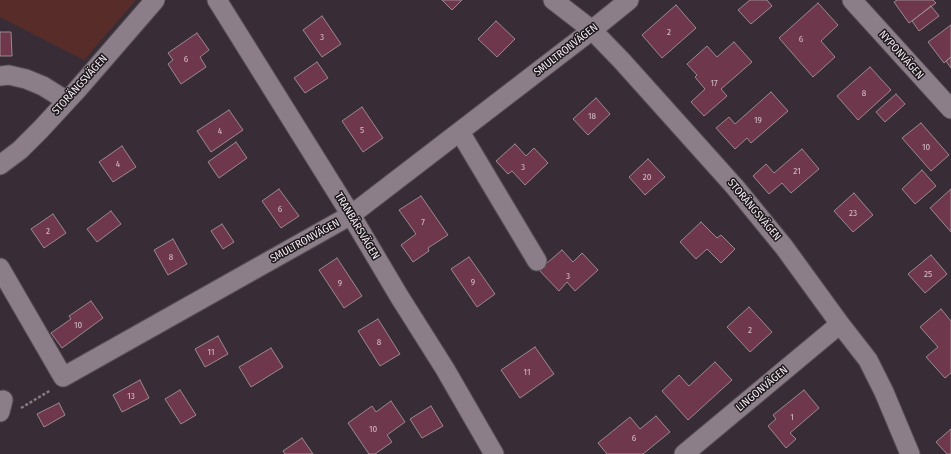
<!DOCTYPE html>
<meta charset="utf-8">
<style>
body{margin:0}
canvas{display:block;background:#382d36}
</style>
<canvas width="951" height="454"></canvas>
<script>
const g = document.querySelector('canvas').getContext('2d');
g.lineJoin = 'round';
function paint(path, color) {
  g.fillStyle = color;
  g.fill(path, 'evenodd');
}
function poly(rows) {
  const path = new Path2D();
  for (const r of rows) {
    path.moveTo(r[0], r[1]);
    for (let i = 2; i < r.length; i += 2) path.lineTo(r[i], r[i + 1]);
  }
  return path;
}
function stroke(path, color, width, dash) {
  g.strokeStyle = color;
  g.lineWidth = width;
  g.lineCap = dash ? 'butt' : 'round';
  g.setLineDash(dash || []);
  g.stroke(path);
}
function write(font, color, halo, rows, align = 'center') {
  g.font = font + ' "Fira Sans Condensed",sans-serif';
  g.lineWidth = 3;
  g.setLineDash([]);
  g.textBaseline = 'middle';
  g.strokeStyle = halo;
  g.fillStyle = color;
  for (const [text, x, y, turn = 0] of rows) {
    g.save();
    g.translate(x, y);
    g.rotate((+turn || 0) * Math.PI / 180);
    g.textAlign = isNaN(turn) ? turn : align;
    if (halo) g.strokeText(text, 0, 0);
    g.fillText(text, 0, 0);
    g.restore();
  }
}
const green = poly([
 [0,0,136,0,84,60,0,17]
]);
const building = poly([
 [442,0,462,0,452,10,442,0],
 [750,0,767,0,772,6,751,24,738,10,750,0],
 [897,0,933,0,936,3,909,23,894,2,897,0],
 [818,3,838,25,821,41,835,57,813,77,779,38,818,3],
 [676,5,696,28,662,58,642,35,676,5],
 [931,6,939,16,919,31,912,21,931,6],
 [322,16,341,44,322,57,303,30,322,16],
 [496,21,515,39,497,57,478,39,496,21],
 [951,25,951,57,944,63,928,42,951,25],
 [0,32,11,32,12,56,0,56,0,32],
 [197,33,209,50,200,57,206,67,181,84,168,64,173,60,168,53,197,33],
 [734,42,752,62,721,89,727,96,704,116,691,102,705,89,695,77,697,75,687,64,707,46,717,57,734,42],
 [951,57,951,68,946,61,951,57],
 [317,62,328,78,305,93,294,78,317,62],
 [870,67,891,90,858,120,837,96,870,67],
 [771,92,788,111,751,143,747,138,735,149,716,128,729,117,735,124,771,92],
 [896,94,905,104,885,122,876,112,896,94],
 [596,98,610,114,588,135,573,119,596,98],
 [362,107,383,138,363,152,342,121,362,107],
 [229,110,243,130,211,152,197,131,229,110],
 [921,123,949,155,931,171,902,138,921,123],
 [236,142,247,158,219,178,208,162,236,142],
 [515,144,526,156,534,148,548,163,525,185,512,171,508,174,496,161,515,144],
 [122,146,136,167,113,182,99,162,122,146],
 [802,149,819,169,791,193,782,183,769,194,753,176,766,164,774,173,802,149],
 [648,159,665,177,645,195,629,177,648,159],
 [922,170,936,186,915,204,902,189,922,170],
 [279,189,299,216,281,228,262,201,279,189],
 [951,189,951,232,930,208,951,189],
 [854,193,873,215,853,232,834,211,854,193],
 [421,196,448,235,428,248,429,251,413,262,401,245,416,234,399,210,421,196],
 [111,211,121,224,97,242,87,229,111,211],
 [53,214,66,233,44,248,31,229,53,214],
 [701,222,717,238,721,235,735,249,721,263,707,249,696,259,680,242,701,222],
 [222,224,234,242,223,249,211,231,222,224],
 [173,239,187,264,168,275,154,250,173,239],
 [562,250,573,262,582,253,598,270,575,291,567,282,559,291,539,270,562,250],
 [931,255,947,274,925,293,908,274,931,255],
 [469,257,495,294,477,307,451,269,469,257],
 [337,258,362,296,344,308,319,270,337,258],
 [91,301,103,318,62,348,51,333,71,319,69,316,91,301],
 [749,307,772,332,750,352,727,327,749,307],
 [941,309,951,321,951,373,945,378,926,357,938,347,920,327,941,309],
 [378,319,400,354,380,366,358,331,378,319],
 [218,336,228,354,205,367,195,349,218,336],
 [535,347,554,374,520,398,501,370,535,347],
 [271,348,283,367,251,387,239,367,271,348],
 [715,362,732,380,688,420,662,391,679,375,689,386,715,362],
 [140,380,149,398,122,412,113,395,140,380],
 [180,390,196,415,181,424,165,399,180,390],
 [804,390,819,408,790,433,796,439,786,448,768,426,776,419,773,415,804,390],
 [391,401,405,422,387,435,392,442,375,454,369,454,348,423,372,406,376,412,391,401],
 [59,403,65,415,44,427,37,414,59,403],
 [431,406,443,426,422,438,410,419,431,406],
 [656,416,670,432,643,454,607,454,598,443,630,417,640,429,656,416],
 [951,429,951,454,947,454,936,442,951,429],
 [302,438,313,454,285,454,283,451,302,438]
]);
const path = poly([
 [21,408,51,390]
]);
const minor = poly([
 [217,0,351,215,399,296,445,369,494,454],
 [553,0,592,30,622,61,735,187,784,247,840,324,868,360,884,392,910,454],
 [852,0,951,109],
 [0,76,9,75,26,79,43,86,67,101],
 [460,132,537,261],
 [0,165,20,150,41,129,77,90,155,0],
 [0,268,63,377,351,215,592,30,629,0],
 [0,412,3,400],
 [684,454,840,324]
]);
const numberNames = [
 ["2",669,32],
 ["3",322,37],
 ["6",801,39],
 ["6",186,59],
 ["17",714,83],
 ["8",864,93],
 ["18",592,116],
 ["19",758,120],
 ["5",362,130],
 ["4",220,131],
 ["10",926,147],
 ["4",118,164],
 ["3",523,167],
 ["21",797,171],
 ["20",647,177],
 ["6",280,209],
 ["23",853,213],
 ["7",423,222],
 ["2",48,231],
 ["8",171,257],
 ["25",928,274],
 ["3",568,276],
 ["9",473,282],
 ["9",340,283],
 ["10",78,325],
 ["2",750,330],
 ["8",379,342],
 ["11",211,352],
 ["11",527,372],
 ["13",131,396],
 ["1",792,417],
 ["10",373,429],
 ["6",634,438]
];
const streetNames = [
 ["SMULTRONVÄGEN",566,50,-38],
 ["NYPONVÄGEN",901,55,48],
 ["STORÄNGSVÄGEN",80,85,-48],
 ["STORÄNGSVÄGEN",754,210,50],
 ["TRANBÄRSVÄGEN",357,226,59],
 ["SMULTRONVÄGEN",305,241,-29],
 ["LINGONVÄGEN",762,389,-40]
];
paint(green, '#582d29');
paint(building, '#6f374b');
stroke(building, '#9a898e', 1);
stroke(minor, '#564d54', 21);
stroke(path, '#857b83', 2.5, [3, 2]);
stroke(minor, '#8b7e88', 19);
write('9px', '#d2bec8', null, numberNames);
write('11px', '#f3ebf1', '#1c171b', streetNames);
</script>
